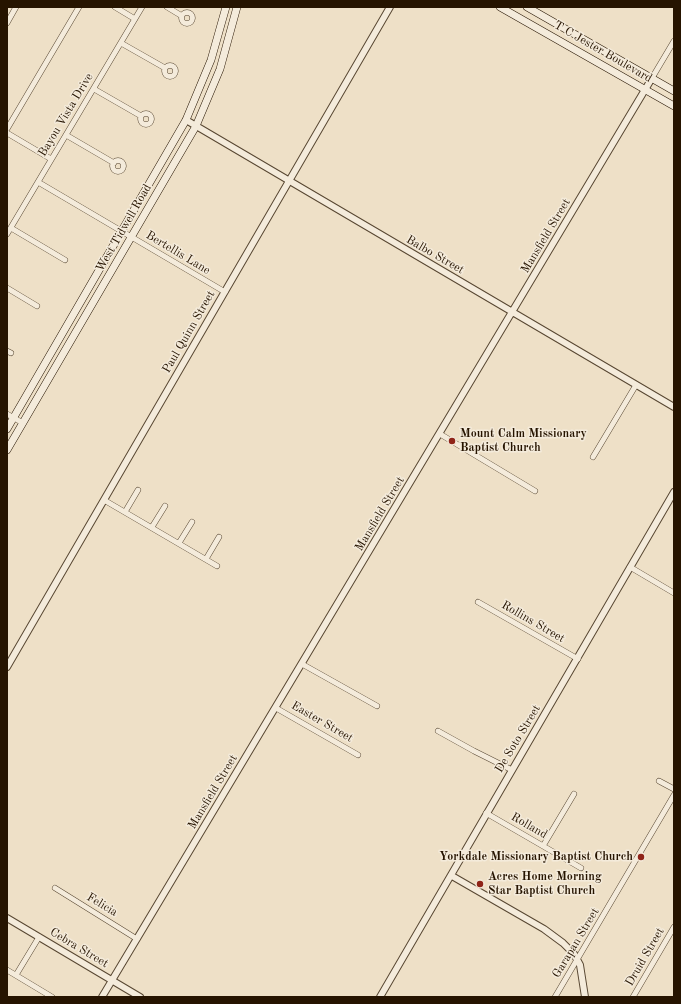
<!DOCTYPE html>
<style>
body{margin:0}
#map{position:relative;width:681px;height:1004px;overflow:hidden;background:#eee0c7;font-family:"Old Standard TT",serif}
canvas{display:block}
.frame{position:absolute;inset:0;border:8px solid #261400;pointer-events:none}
</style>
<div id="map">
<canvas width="681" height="1004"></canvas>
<div class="frame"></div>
</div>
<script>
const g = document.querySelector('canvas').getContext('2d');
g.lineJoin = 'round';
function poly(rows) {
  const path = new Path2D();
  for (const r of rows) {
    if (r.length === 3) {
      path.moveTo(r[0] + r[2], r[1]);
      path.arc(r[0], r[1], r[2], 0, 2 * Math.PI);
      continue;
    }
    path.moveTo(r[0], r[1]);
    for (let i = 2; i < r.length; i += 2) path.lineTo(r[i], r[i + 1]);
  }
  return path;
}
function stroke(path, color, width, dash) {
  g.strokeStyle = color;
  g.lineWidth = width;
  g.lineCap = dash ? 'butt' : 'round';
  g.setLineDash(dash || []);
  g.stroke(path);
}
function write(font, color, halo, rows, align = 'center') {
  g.font = font + ' "Old Standard TT",serif';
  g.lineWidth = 3;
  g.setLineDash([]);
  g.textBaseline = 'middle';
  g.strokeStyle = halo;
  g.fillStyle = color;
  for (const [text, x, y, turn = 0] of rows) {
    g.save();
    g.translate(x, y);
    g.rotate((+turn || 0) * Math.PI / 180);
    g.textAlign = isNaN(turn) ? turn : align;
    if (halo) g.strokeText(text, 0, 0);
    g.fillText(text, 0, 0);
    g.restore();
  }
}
const minor = poly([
 [115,7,135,19],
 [167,7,182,16],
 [187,18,5.5],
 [7,23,16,7],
 [121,43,165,68],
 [170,71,5.5],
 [652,78,674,41],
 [94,89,141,116],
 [146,119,5.5],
 [7,129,79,7],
 [7,133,51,159],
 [66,135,114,163],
 [118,166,5.5],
 [38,182,225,292],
 [11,228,65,260],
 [7,234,142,7],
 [7,288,37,306],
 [7,351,11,353],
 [7,414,23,423],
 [440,434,535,491],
 [593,457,636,385],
 [104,500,217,566],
 [125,512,138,490],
 [152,527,165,506],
 [179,543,192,522],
 [206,559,219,537],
 [630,567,674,593],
 [478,602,578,659],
 [302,664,377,706],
 [276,708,358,755],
 [438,731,474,751,512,770],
 [659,781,674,789],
 [486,813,581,868],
 [543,846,574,794],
 [55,888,137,939],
 [7,970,52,997],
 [16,975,39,937],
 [555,997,674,795],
 [633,997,674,927]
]);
const tertiary = poly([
 [186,120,674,407],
 [7,667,390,7],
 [452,876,544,929,563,943,574,954,580,965,585,997],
 [7,918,140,997],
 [102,997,652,78],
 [380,997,674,492]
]);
const secondary = poly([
 [500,7,674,106],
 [527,7,674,91],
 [7,429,186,120,211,60,226,7],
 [7,450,196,126,220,69,237,7]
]);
const markers = [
 [452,441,4,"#8f2418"],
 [641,857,4,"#8f2418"],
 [480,884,4,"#8f2418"]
];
const streetNames = [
 ["T C Jester Boulevard",603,52,30],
 ["Bayou Vista Drive",66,115,-59],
 ["West Tidwell Road",124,228,-60],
 ["Mansfield Street",546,236,-59],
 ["Bertellis Lane",178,253,31],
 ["Balbo Street",435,255,30],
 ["Paul Quinn Street",189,332,-60],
 ["Mansfield Street",380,514,-59],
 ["Rollins Street",533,622,30],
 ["Easter Street",322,722,30],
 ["De Soto Street",518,739,-59],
 ["Mansfield Street",213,792,-59],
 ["Rolland",529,826,30],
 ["Felicia",102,905,31],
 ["Garapan Street",576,943,-59],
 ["Cebra Street",79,948,31],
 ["Druid Street",645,957,-60]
];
const poiNames = [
 ["Mount Calm Missionary",460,434],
 ["Baptist Church",460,448],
 ["Yorkdale Missionary Baptist Church",633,857,"right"],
 ["Acres Home Morning",488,877],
 ["Star Baptist Church",488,891]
];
stroke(minor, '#584732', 6);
stroke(tertiary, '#584732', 8);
stroke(secondary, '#261400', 8);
stroke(minor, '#f4ebdb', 5);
stroke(tertiary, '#f4ebdb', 6);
stroke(secondary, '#f4ebdb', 7);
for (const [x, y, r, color] of markers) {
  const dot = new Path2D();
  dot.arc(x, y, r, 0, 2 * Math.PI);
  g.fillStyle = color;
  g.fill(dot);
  stroke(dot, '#f4ebdb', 1.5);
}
write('12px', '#261400', '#f4ebdb', streetNames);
write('bold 12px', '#261400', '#f4ebdb', poiNames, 'left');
</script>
